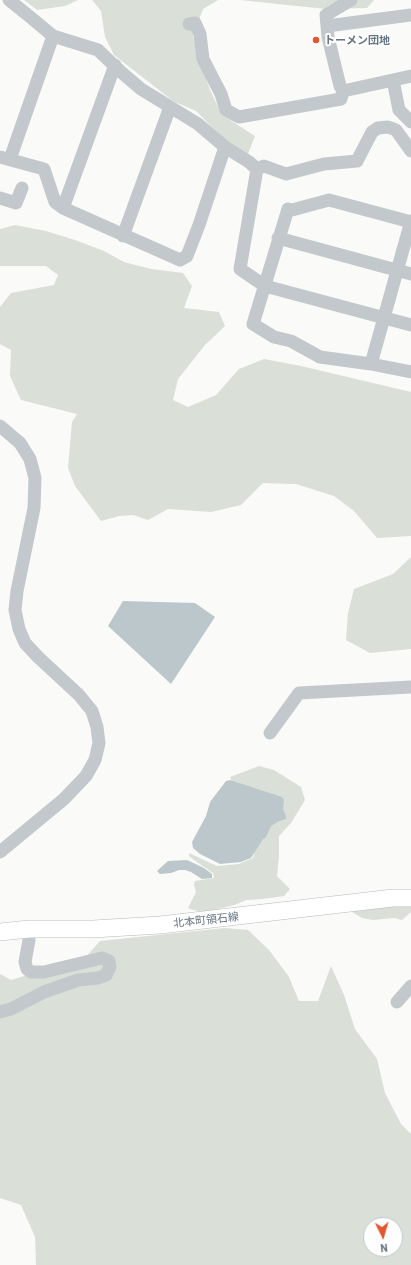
<!DOCTYPE html>
<meta charset="utf-8">
<style>
body{margin:0}
#map{position:relative;width:411px;height:1265px;overflow:hidden;background:#fafaf8;font-family:Barlow,sans-serif}
canvas{display:block}
.north{position:absolute;left:363px;top:1217px;width:40px;height:40px;box-sizing:border-box;background:#fff;border:1px solid #c1c8cd;border-radius:50%;rotate:175deg;font-size:11px;font-weight:700;line-height:16px;text-align:center;color:#657683}
.north::after{content:'';display:block;margin:auto;width:14px;height:18px;background:#e4572e;clip-path:polygon(50% 0,100% 100%,50% 72%,0 100%)}
</style>
<div id="map">
<canvas width="411" height="1265"></canvas>
<div class="north">N</div>
</div>
<script>
const g = document.querySelector('canvas').getContext('2d');
g.lineJoin = 'round';
function paint(path, color) {
  g.fillStyle = color;
  g.fill(path, 'evenodd');
}
function poly(rows) {
  const path = new Path2D();
  for (const r of rows) {
    path.moveTo(r[0], r[1]);
    for (let i = 2; i < r.length; i += 2) path.lineTo(r[i], r[i + 1]);
  }
  return path;
}
function stroke(path, color, width, dash) {
  g.strokeStyle = color;
  g.lineWidth = width;
  g.lineCap = dash ? 'butt' : 'round';
  g.setLineDash(dash || []);
  g.stroke(path);
}
function write(font, color, halo, rows, align = 'center') {
  g.font = font + ' Barlow,"Noto Sans JP",sans-serif';
  g.lineWidth = 4;
  g.setLineDash([]);
  g.textBaseline = 'middle';
  g.strokeStyle = halo;
  g.fillStyle = color;
  for (const [text, x, y, turn = 0] of rows) {
    g.save();
    g.translate(x, y);
    g.rotate((+turn || 0) * Math.PI / 180);
    g.textAlign = isNaN(turn) ? turn : align;
    if (halo) g.strokeText(text, 0, 0);
    g.fillText(text, 0, 0);
    g.restore();
  }
}
const green = poly([
 [24,0,78,0,65,6,37,10],
 [92,0,218,0,203,9,193,36,201,64,210,90,222,115,255,136,248,154,225,140,196,111,173,101,114,55,105,37,101,11],
 [240,0,374,0,367,8,326,9],
 [15,225,46,231,75,240,104,251,124,262,151,269,183,273,192,286,184,308,219,312,225,326,205,345,178,379,173,400,188,407,216,395,239,369,264,359,301,366,411,392,411,536,377,538,354,511,334,496,296,484,263,483,241,505,211,512,168,509,148,520,133,515,119,516,101,521,75,486,68,468,72,422,77,414,21,400,10,376,11,350,0,344,0,307,11,293,54,285,58,275,46,266,0,266,0,229],
 [411,557,411,649,370,653,346,640,348,613,354,589,393,574],
 [259,766,274,770,301,787,305,800,291,823,279,836,279,855,277,876,290,889,284,896,262,899,247,900,234,905,214,910,203,912,193,910,188,908,196,892,194,885,195,881,214,878,213,873,194,860,189,856,189,853,217,866,239,864,253,858,257,843,230,777],
 [411,904,411,912,402,920,394,918,373,920,362,918,352,912,355,909],
 [225,928,248,930,269,950,289,977,299,1001,318,1001,331,966,344,995,355,1029,377,1059,385,1093,401,1124,411,1134,411,1265,36,1265,35,1237,21,1205,0,1198,0,974,11,980,85,958,100,941],
 [371,1225,395,1225,395,1249,371,1249]
]);
const water = poly([
 [123,601,195,603,215,617,171,684,108,626],
 [230,780,282,797,284,800,283,809,286,816,286,819,279,821,271,826,266,837,263,839,251,858,241,862,220,864,200,854,193,848,192,842,206,816,210,802,226,781],
 [187,860,204,868,212,874,212,878,202,879,191,872,185,870,179,870,171,873,160,874,157,871,168,861]
]);
const minor = poly([
 [9,0,29,16,53,36,98,50,121,72,141,89,198,124,225,147,249,162,257,169],
 [189,24,195,23,200,34,203,59,221,94,226,110,239,117,341,99,343,91,340,86,328,37,326,15,351,0],
 [327,26,411,15],
 [393,80,399,110,411,122],
 [343,91,411,76],
 [0,157,44,169,55,202,63,208,180,260,187,256,199,225,225,147],
 [10,159,53,36],
 [257,169,240,269,265,286,411,325],
 [257,169,264,166,286,174,324,164,357,161,372,132,378,128,388,127,396,130,411,151],
 [0,198,16,203,22,188],
 [63,208,115,65],
 [411,222,329,200,292,210,288,209,253,324,274,337,291,341,320,357,371,364,411,372],
 [123,236,170,107],
 [278,238,411,274],
 [371,364,411,221],
 [0,426,20,443,30,459,35,478,34,508,17,591,15,610,19,629,25,643,38,657,79,695,92,711,97,727,99,743,95,760,86,776,64,799,0,852],
 [270,733,299,693,411,687],
 [397,1002,411,986],
 [0,1012,11,1009,44,992,78,980,98,978,106,975,110,967,109,961,102,958,44,972,31,972,27,969,25,962,29,940,29,929]
]);
const major = poly([
 [0,932,29,929,93,929,160,925,393,898,411,898]
]);
const markers = [
 [316,40,4,"#e4572e"]
];
const poiNames = [
 ["トーメン団地",324,40]
];
const streetNames = [
 ["北本町領石線",206,920,-6]
];
paint(green, '#dadfd7');
paint(water, '#bbc7cb');
stroke(major, '#b5babe', 18);
stroke(minor, '#c3c8cc', 13);
stroke(major, '#fff', 17);
for (const [x, y, r, color] of markers) {
  const dot = new Path2D();
  dot.arc(x, y, r, 0, 2 * Math.PI);
  g.fillStyle = color;
  g.fill(dot);
  stroke(dot, '#fff', 1.5);
}
write('bold 11px', '#657683', '#fff', poiNames, 'left');
write('11px', '#657683', '#fff', streetNames);
</script>
